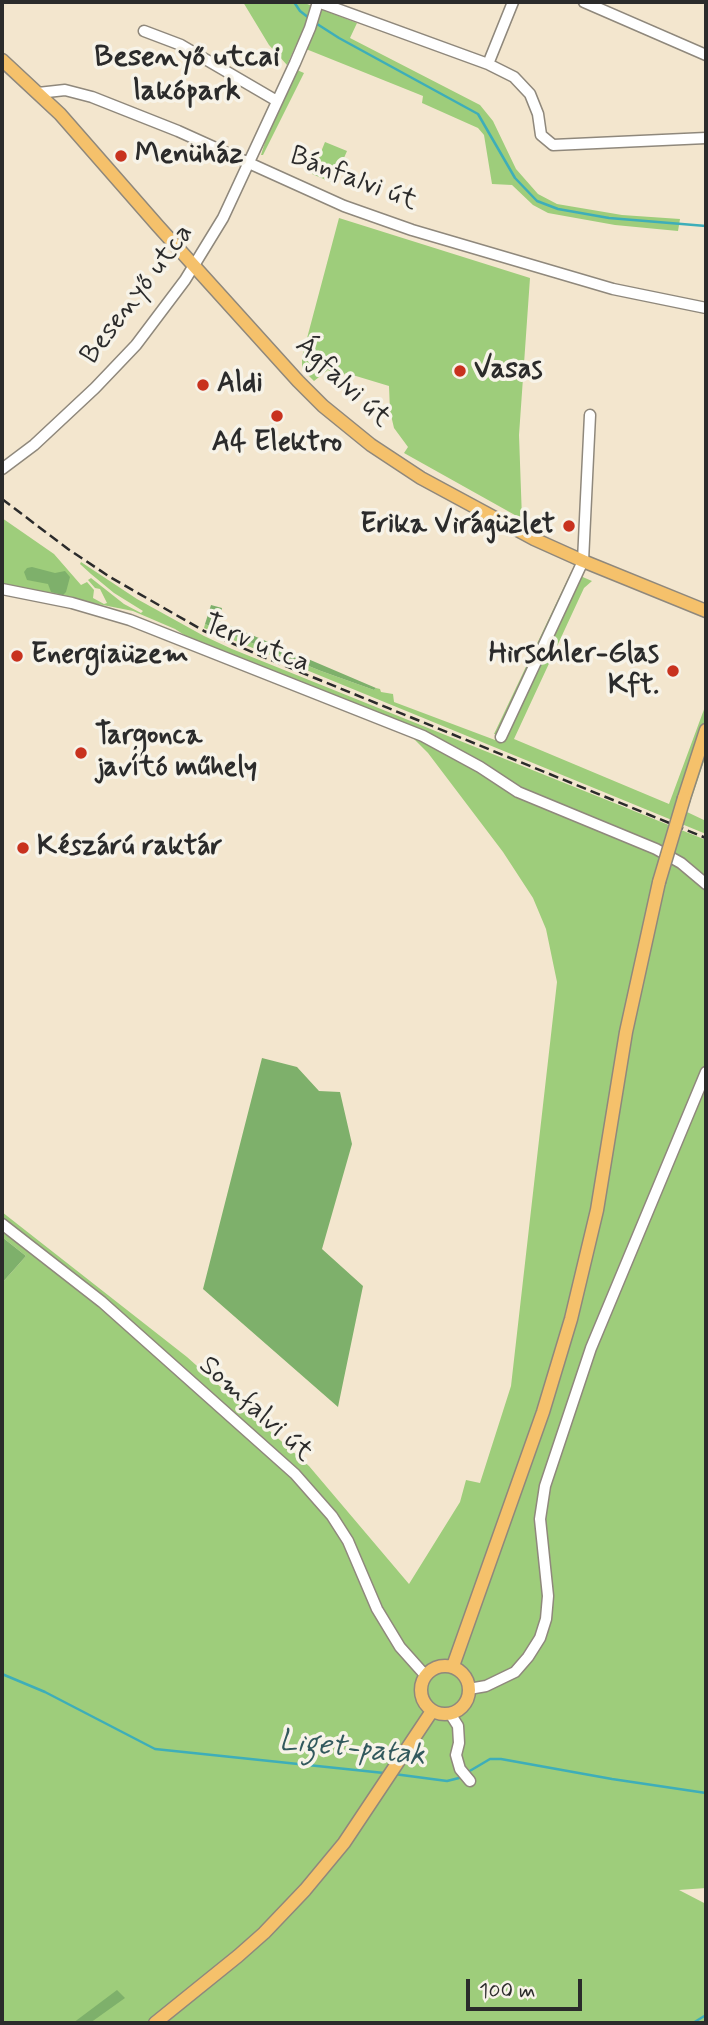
<!DOCTYPE html>
<meta charset="utf-8">
<style>
body{margin:0}
#map{position:relative;width:708px;height:2025px;overflow:hidden;background:#f3e6ce;font-family:Mynerve,sans-serif}
canvas{display:block}
.frame{position:absolute;inset:0;border:4px solid #2b2b2b;pointer-events:none}
.scale{position:absolute;left:466px;top:1979px;width:116px;height:32px;box-sizing:border-box;border:4px solid #2b2b2b;border-top:0;padding-left:9px;font-size:21px;line-height:24px;white-space:nowrap;color:#2b2b2b;-webkit-text-stroke:5px #f7f3e8;paint-order:stroke}
</style>
<div id="map">
<canvas width="708" height="2025"></canvas>
<div class="frame"></div>
<div class="scale">100 m</div>
</div>
<script>
const g = document.querySelector('canvas').getContext('2d');
g.lineJoin = 'round';
function paint(path, color) {
  g.fillStyle = color;
  g.fill(path, 'evenodd');
}
function poly(rows) {
  const path = new Path2D();
  for (const r of rows) {
    if (r.length === 3) {
      path.moveTo(r[0] + r[2], r[1]);
      path.arc(r[0], r[1], r[2], 0, 2 * Math.PI);
      continue;
    }
    path.moveTo(r[0], r[1]);
    for (let i = 2; i < r.length; i += 2) path.lineTo(r[i], r[i + 1]);
  }
  return path;
}
function stroke(path, color, width, dash) {
  g.strokeStyle = color;
  g.lineWidth = width;
  g.lineCap = dash ? 'butt' : 'round';
  g.setLineDash(dash || []);
  g.stroke(path);
}
function write(font, color, halo, rows, align = 'center') {
  g.font = font + ' Mynerve,sans-serif';
  g.lineWidth = 7;
  g.setLineDash([]);
  g.textBaseline = 'middle';
  g.strokeStyle = halo;
  g.fillStyle = color;
  for (const [text, x, y, turn = 0] of rows) {
    g.save();
    g.translate(x, y);
    g.rotate((+turn || 0) * Math.PI / 180);
    g.textAlign = isNaN(turn) ? turn : align;
    if (halo) g.strokeText(text, 0, 0);
    g.fillText(text, 0, 0);
    g.restore();
  }
}
const green = poly([
 [243,2,302,2,357,23,350,38,480,105,493,121,516,169,538,194,557,204,622,215,680,219,678,231,615,225,548,213,533,205,512,185,492,184,484,135,478,128,422,103,423,96,296,45,287,65,269,45],
 [297,70,304,73,263,155,261,155,266,139],
 [325,142,347,151,333,183,312,174],
 [339,218,530,278,519,435,522,519,404,453,408,447,394,428,390,411,389,386,346,373,339,379,328,370,314,381,302,369,302,357],
 [2,518,54,554,81,585,87,582,94,590,93,598,104,604,107,603,100,589,95,588,88,580,91,578,124,604,141,613,143,611,114,593,91,574,80,564,81,562,137,599,204,636,232,649,706,840,706,1888,679,1890,706,1904,706,2023,2,2023,2,1283,26,1256,2,1237,2,1212,187,1357,309,1466,409,1584,460,1502,466,1480,480,1483,511,1386,557,982,546,929,533,898,503,852,428,753,401,726,192,640,175,629,133,611,2,585],
 [571,572,592,581,584,588,514,739,669,804,706,704,706,755,687,812,706,821,706,834,204,628,205,624,321,671,374,690,376,688,380,689,381,692,393,694,394,702,495,740,498,735,494,734]
]);
const forest = poly([
 [32,567,55,573,65,571,70,577,66,592,63,595,51,592,48,584,27,580,24,572,27,568],
 [211,605,222,608,219,621,376,688,374,690,321,671,205,624],
 [262,1058,297,1067,319,1091,340,1092,352,1144,322,1249,363,1286,338,1407,203,1289],
 [2,1237,26,1256,2,1283],
 [117,1990,125,1998,90,2023,73,2023]
]);
const stream = poly([
 [294,2,300,11,309,18],
 [314,22,339,38,478,114,515,178,537,201,558,209,609,218,706,226],
 [2,1674,45,1692,155,1749,384,1773],
 [468,1772,490,1759,501,1759,612,1779,706,1793],
 [394,1774,447,1781,463,1777],
 [693,2023,706,2015]
]);
const minor = poly([
 [318,2,488,64,514,77,530,94,538,114,541,135,553,145,706,138],
 [584,2,706,55],
 [144,31,181,45,277,101],
 [488,64,513,2],
 [38,93,65,90,92,97,178,131,344,206,412,230,613,289,706,308],
 [2,469,34,445,95,388,136,345,185,280,223,218,295,63,310,28,318,2],
 [2,589,72,603,130,620,423,736,480,767,518,792,656,849,681,863,706,884],
 [501,737,583,561,590,415],
 [2,1224,102,1302,295,1474,332,1516,348,1541,377,1609,400,1647,425,1675],
 [469,1689,486,1686,515,1672,528,1657,540,1638,546,1619,548,1596,540,1519,545,1486,591,1348,706,1072],
 [451,1715,458,1726,459,1743,456,1755,460,1769,470,1781]
]);
const major = poly([
 [2,60,60,114,158,226,298,381,323,406,371,445,421,478,534,539,583,561,706,611],
 [684,798,706,730],
 [445,1690,24],
 [453,1666,543,1412,571,1319,597,1210,626,1032,659,882],
 [155,2023,238,1956,264,1933,305,1890,344,1843,432,1711]
]);
const rail = poly([
 [2,499,68,549,110,577,204,631,261,656,706,838]
]);
const majorBridge = poly([
 [659,882,684,798]
]);
const markers = [
 [121,156,7,"#c8321e"],
 [460,371,7,"#c8321e"],
 [203,385,7,"#c8321e"],
 [277,416,7,"#c8321e"],
 [569,526,7,"#c8321e"],
 [17,656,7,"#c8321e"],
 [673,671,7,"#c8321e"],
 [81,753,7,"#c8321e"],
 [23,848,7,"#c8321e"]
];
const poiNames = [
 ["Menüház",135,156],
 ["Vasas",474,371],
 ["Aldi",217,385],
 ["A4 Elektro",277,444,"center"],
 ["Erika Virágüzlet",555,526,"right"],
 ["Hirschler-Glas",659,655,"right"],
 ["Kft.",659,687,"right"],
 ["Energiaüzem",31,656],
 ["Targonca",95,737],
 ["javító műhely",95,769],
 ["Készárú raktár",37,848]
];
const streetNames = [
 ["Bánfalvi út",353,180,21],
 ["Besenyő utca",138,295,-53],
 ["Ágfalvi út",342,383,43],
 ["Terv utca",256,645,22],
 ["Somfalvi út",255,1410,42]
];
const neighbourhoodNames = [
 ["Besenyő utcai",187,59],
 ["lakópark",187,93]
];
const waterNames = [
 ["Liget-patak",352,1750,6]
];
paint(green, '#9ecd7b');
paint(forest, '#7eb06b');
stroke(stream, '#3eaeb9', 2.5);
stroke(minor, '#8f887c', 13);
stroke(major, '#8f887c', 15);
stroke(minor, '#fff', 10);
stroke(major, '#f5c16b', 12);
stroke(rail, '#2b2b2b', 2.5, [10, 5]);
stroke(majorBridge, '#8f887c', 15, []);
stroke(majorBridge, '#f5c16b', 12);
for (const [x, y, r, color] of markers) {
  const dot = new Path2D();
  dot.arc(x, y, r, 0, 2 * Math.PI);
  g.fillStyle = color;
  g.fill(dot);
  stroke(dot, '#f7f3e8', 2.5);
}
write('bold 28px', '#2b2b2b', '#f7f3e8', poiNames, 'left');
write('28px', '#2b2b2b', '#f7f3e8', streetNames);
write('bold 30px', '#2b2b2b', '#f7f3e8', neighbourhoodNames);
write('italic 30px', '#32595d', '#f7f3e8', waterNames);
</script>
